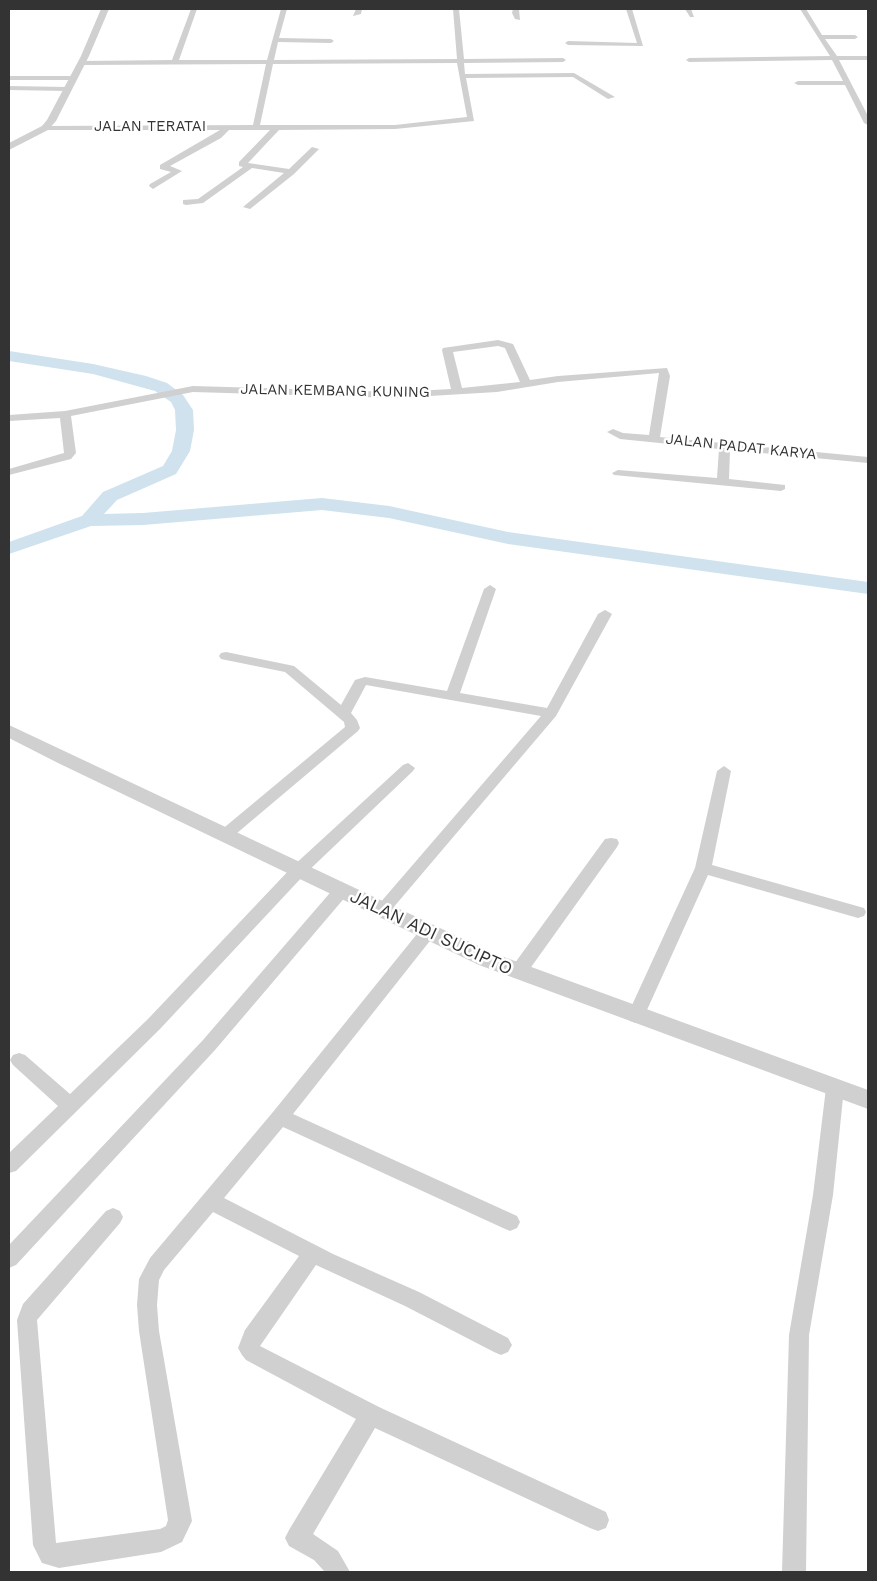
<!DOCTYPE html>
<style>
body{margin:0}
#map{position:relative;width:877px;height:1581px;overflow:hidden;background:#fff;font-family:"Work Sans",sans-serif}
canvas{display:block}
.frame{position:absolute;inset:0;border:10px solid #333;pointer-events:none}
</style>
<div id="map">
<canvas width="877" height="1581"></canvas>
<div class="frame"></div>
</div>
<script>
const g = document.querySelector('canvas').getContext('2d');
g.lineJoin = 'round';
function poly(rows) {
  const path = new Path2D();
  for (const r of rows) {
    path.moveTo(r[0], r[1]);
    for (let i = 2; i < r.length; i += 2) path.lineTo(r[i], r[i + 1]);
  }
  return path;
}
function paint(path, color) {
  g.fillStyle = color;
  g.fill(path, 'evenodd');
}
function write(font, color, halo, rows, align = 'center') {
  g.font = font + ' "Work Sans",sans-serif';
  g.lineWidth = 5;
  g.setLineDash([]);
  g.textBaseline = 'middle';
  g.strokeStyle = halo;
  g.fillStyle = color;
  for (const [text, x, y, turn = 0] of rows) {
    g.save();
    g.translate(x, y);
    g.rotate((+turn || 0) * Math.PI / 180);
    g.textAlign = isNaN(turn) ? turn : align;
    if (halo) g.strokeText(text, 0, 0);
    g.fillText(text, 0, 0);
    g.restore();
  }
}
const river = poly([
 [9,351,93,364,146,376,167,383,183,395,193,410,194,430,190,451,176,474,117,500,104,514,143,513,322,498,389,506,508,532,868,582,868,594,508,544,389,518,322,510,143,525,91,526,9,554,9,542,82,516,103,492,163,466,172,451,176,430,175,410,171,402,155,391,93,374,9,361,9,351]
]);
const minor = poly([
 [191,9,197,9,179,60,267,60,281,9,287,9,279,38,331,39,334,41,331,43,278,42,274,60,457,59,453,9,459,9,464,59,563,58,566,60,563,62,464,63,465,74,574,73,615,97,608,99,573,77,466,78,474,121,395,129,279,130,248,163,289,169,312,147,319,149,294,174,250,209,243,207,284,173,252,168,203,203,186,205,183,204,183,200,198,199,243,167,239,166,239,162,270,130,229,130,221,138,170,166,182,171,153,189,149,186,150,184,171,172,160,169,160,165,220,130,45,130,41,128,45,126,253,125,266,64,82,65,78,63,82,61,172,60,191,9],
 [457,63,467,117,395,125,260,125,273,64,457,63],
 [356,9,362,9,361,14,353,16,356,9],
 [513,9,519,9,520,20,515,19,512,13,513,9],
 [626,9,632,9,643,46,568,45,565,43,568,41,637,43,626,9],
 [685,9,691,9,694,17,690,17,685,9],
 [800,9,806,9,822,35,855,35,858,37,855,39,825,39,837,56,868,56,868,60,839,60,868,116,868,125,864,123,845,85,798,85,794,83,798,81,843,81,832,60,689,62,686,60,689,58,830,56,800,9],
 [9,76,73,76,77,78,73,80,9,80,9,76],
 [9,86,67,87,71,89,67,91,9,90,9,86],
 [498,340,513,344,530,380,558,376,667,368,670,376,660,437,868,457,868,463,730,450,729,479,785,485,785,489,781,491,614,475,612,473,618,470,717,478,719,449,620,439,607,432,613,429,623,433,649,435,659,373,558,382,497,392,396,398,193,392,71,416,76,453,71,459,9,475,9,469,64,453,60,418,9,421,9,415,65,411,193,386,396,392,451,389,442,350,443,348,498,340],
 [498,346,505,348,520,382,462,388,453,352,498,346],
 [490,585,496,589,460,693,547,708,598,614,605,610,612,614,556,716,387,915,381,917,375,915,373,911,541,716,366,685,351,713,357,720,360,728,358,731,230,839,220,839,217,835,220,831,345,727,344,722,285,672,221,659,219,656,221,653,226,652,294,666,341,705,355,680,365,677,447,691,484,589,490,585],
 [408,763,415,768,413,771,304,875,160,1029,16,1171,9,1173,9,1153,58,1106,13,1065,10,1060,13,1055,19,1053,25,1055,70,1094,148,1019,292,867,403,765,408,763],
 [724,766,731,771,712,865,864,908,866,912,864,916,858,918,708,875,642,1021,636,1023,630,1021,627,1016,695,868,717,771,724,766],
 [611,838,617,839,619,843,617,847,524,977,518,978,512,977,510,972,512,967,605,839,611,838],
 [341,885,347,887,349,891,347,895,215,1050,16,1265,9,1268,9,1245,203,1040,335,887,341,885],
 [427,927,433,929,435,933,433,937,293,1114,517,1216,520,1222,517,1228,510,1231,503,1228,283,1127,224,1198,333,1254,419,1292,508,1338,512,1345,508,1352,501,1355,494,1352,405,1306,316,1265,260,1346,379,1407,606,1512,609,1520,606,1528,598,1531,590,1528,375,1428,313,1534,338,1551,350,1572,325,1572,314,1560,289,1546,285,1538,289,1530,356,1419,246,1360,242,1355,238,1348,245,1330,299,1256,213,1212,164,1270,159,1280,157,1305,159,1331,192,1521,182,1542,161,1552,59,1568,42,1563,33,1545,17,1320,23,1304,106,1211,113,1208,120,1211,123,1217,120,1223,37,1320,56,1543,160,1529,166,1526,168,1520,139,1331,137,1305,139,1279,150,1258,273,1112,421,929,427,927],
 [835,1081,841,1083,844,1088,833,1195,809,1335,806,1572,782,1572,789,1335,813,1195,826,1088,829,1083,835,1081]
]);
const tertiary = poly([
 [101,9,109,9,89,56,56,121,48,130,9,150,9,143,42,126,47,120,81,56,101,9],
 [9,725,493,953,868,1090,868,1109,479,965,58,763,9,738,9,725]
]);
const farStreetnames = [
 ["JALAN TERATAI",150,127],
 ["JALAN KEMBANG KUNING",335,391,1],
 ["JALAN PADAT KARYA",741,447,6]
];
const streetNames = [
 ["JALAN ADI SUCIPTO",431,933,25]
];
paint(river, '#cfe2ee');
paint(minor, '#d0d0d0');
paint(tertiary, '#d0d0d0');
write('15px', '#333', '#fff', farStreetnames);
write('18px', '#333', '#fff', streetNames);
</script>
